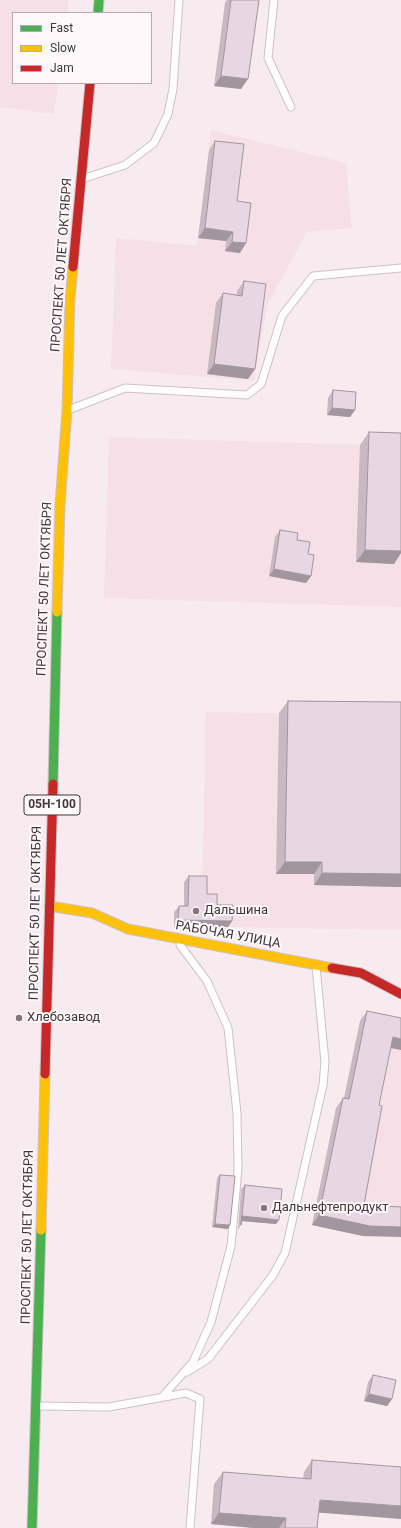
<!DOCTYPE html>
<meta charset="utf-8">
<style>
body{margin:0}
#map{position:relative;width:401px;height:1528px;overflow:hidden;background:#f8ebef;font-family:Roboto,sans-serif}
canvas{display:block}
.legend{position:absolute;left:12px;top:12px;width:140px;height:72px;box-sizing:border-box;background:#fef8fa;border:1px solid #b3abae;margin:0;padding:5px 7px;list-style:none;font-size:12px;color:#43373b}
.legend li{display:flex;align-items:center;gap:8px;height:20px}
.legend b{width:20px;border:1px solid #b3abae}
</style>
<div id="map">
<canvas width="401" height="1528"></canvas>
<ul class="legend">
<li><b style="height:5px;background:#4caf50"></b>Fast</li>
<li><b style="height:5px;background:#ffc107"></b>Slow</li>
<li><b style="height:5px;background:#c62828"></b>Jam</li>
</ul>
</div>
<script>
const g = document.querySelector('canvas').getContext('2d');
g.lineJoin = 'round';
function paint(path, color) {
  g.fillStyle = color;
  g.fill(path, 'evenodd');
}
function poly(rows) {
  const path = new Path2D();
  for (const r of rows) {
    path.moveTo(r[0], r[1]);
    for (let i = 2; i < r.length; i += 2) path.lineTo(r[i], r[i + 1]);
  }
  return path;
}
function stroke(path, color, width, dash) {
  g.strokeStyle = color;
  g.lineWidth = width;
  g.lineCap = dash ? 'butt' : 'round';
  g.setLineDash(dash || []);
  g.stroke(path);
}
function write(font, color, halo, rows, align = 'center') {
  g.font = font + ' Roboto,sans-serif';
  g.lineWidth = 4;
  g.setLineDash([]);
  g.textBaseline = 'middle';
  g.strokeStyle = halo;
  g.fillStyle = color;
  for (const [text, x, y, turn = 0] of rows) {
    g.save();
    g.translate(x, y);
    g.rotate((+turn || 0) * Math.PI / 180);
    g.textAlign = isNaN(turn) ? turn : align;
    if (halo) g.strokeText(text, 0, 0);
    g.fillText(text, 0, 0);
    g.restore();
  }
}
const built = poly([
 [0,0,69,0,67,13,13,13,13,83,58,83,54,114,0,107],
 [211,130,346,163,352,228,307,232,267,306,254,381,111,369,116,238,197,246],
 [109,437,401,446,401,607,104,598],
 [206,712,401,715,401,930,228,927,228,912,202,900],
 [361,1014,401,1022,401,1238,363,1236,312,1225,336,1108,342,1109]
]);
const lane = poly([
 [274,0,268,58,291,107],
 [85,178,125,165,154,143,168,114,173,89,179,0],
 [71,409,125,388,247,395,261,384,282,316,313,276,401,268],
 [187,1372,208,1359,273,1275,285,1253,323,1085,325,1062,316,966],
 [163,1396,193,1362,211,1322,231,1246,238,1169,237,1113,228,1028,207,981,180,945],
 [39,1406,109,1407,186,1393,200,1399,190,1528]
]);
const fast = poly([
 [98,13,99,0],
 [53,784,57,612],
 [32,1528,41,1230]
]);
const slow = poly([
 [57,612,60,505,67,410,70,300,73,267],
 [49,906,92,913,128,929,332,968],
 [41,1230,45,1074]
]);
const jam = poly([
 [73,267,90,83],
 [332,968,361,973,401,994],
 [45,1074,53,784]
]);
const wall = poly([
 [227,0,259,0,241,89,214,86,225,3],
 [215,141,237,201,240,253,225,251,226,241,198,238,209,150],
 [244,281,248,379,207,374,216,303,223,293,237,295,237,291],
 [333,390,355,410,350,417,327,415,328,398],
 [369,432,401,433,401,553,394,564,356,562,360,445],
 [280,530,297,540,311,576,306,583,269,576,275,537],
 [288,701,401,702,401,887,314,885,314,874,276,874,279,713],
 [189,876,207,894,232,921,228,927,174,927,174,912,179,906,184,906,184,882],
 [367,1011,390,1048,379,1105,364,1205,363,1236,312,1225,336,1108,343,1098,344,1098,360,1021],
 [220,1175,228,1229,212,1227,217,1178],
 [245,1185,279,1220,276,1224,241,1221,241,1225,238,1230,241,1189],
 [373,1375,392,1399,387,1406,364,1401,368,1382],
 [312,1460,318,1512,317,1528,254,1528,211,1524,214,1484,223,1472,303,1479,304,1472]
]);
const shadedWall = poly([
 [221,76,248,79,241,89,214,86],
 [205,228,233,232,226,241,198,238],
 [232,242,246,243,240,253,225,251],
 [214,364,255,369,248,379,207,374],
 [332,408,355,410,350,417,327,415],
 [365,550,401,551,401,553,394,564,356,562],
 [274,569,311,576,306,583,269,576],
 [285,862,322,862,314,874,276,874],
 [322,873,401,874,401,887,314,885],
 [178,920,232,921,228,927,174,927],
 [393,1037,401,1039,401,1050,386,1047],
 [319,1215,401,1227,401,1237,363,1236,312,1225],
 [242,1216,279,1220,276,1224,241,1221],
 [215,1224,230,1225,228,1229,212,1227],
 [369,1394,392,1399,387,1406,364,1401],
 [320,1500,401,1506,401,1519,311,1512],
 [219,1513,286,1518,279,1528,254,1528,211,1524]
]);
const building = poly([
 [231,0,259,0,248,79,221,76,231,0],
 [215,141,244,144,237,201,251,203,246,243,232,242,233,232,205,228,215,141],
 [244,281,266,284,255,369,214,364,223,293,242,296,244,281],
 [333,390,356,392,355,410,332,408,333,390],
 [369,432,401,433,401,551,365,550,369,432],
 [280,530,298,533,297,540,310,542,308,554,314,555,311,576,274,569,280,530],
 [288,701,401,702,401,874,322,873,322,862,285,862,288,701],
 [189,876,207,876,207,894,217,894,217,905,233,905,232,921,178,920,179,906,188,906,189,876],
 [367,1011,401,1018,401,1039,393,1037,379,1105,382,1106,364,1205,401,1207,401,1227,370,1226,319,1215,343,1098,349,1099,367,1011],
 [220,1175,235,1176,230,1225,215,1224,220,1175],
 [245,1185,282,1189,279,1220,242,1216,241,1225,245,1185],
 [373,1375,396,1380,392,1399,369,1394,373,1375],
 [312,1460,401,1467,401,1506,320,1500,317,1528,285,1528,286,1518,219,1513,223,1472,311,1479,312,1460]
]);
const markers = [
 [196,911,4,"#82767a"],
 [19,1018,4,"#82767a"],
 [264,1208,4,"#82767a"]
];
const shields = [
 [52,805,56]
];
const shieldNames = [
 ["05Н-100",52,805]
];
const streetNames = [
 ["ПРОСПЕКТ 50 ЛЕТ ОКТЯБРЯ",62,265,-86],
 ["ПРОСПЕКТ 50 ЛЕТ ОКТЯБРЯ",45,589,-88],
 ["ПРОСПЕКТ 50 ЛЕТ ОКТЯБРЯ",36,913,-89],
 ["РАБОЧАЯ УЛИЦА",228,935,10],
 ["ПРОСПЕКТ 50 ЛЕТ ОКТЯБРЯ",28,1237,-89]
];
const poiNames = [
 ["Дальшина",204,911],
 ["Хлебозавод",27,1018],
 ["Дальнефтепродукт",272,1208]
];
paint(built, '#f6dfe6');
stroke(lane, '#cec2c6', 9);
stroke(fast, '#cec2c6', 11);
stroke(slow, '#cec2c6', 11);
stroke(jam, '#cec2c6', 11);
stroke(lane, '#fefcfd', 7);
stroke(fast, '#4caf50', 9);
stroke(slow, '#ffc107', 9);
stroke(jam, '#c62828', 9);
paint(wall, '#c8b8c2');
paint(shadedWall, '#a2969e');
paint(building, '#e8d6e2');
stroke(building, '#a2969e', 1);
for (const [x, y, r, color] of markers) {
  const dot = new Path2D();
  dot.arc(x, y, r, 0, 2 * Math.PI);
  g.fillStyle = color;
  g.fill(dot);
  stroke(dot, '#fef8fa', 1.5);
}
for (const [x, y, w] of shields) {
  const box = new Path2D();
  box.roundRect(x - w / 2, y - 10, w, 20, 3);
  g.fillStyle = '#fef8fa';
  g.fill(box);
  stroke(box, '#43373b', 1);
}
write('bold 12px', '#43373b', null, shieldNames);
write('13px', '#43373b', '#fef8fa', streetNames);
write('13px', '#43373b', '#fef8fa', poiNames, 'left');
</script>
